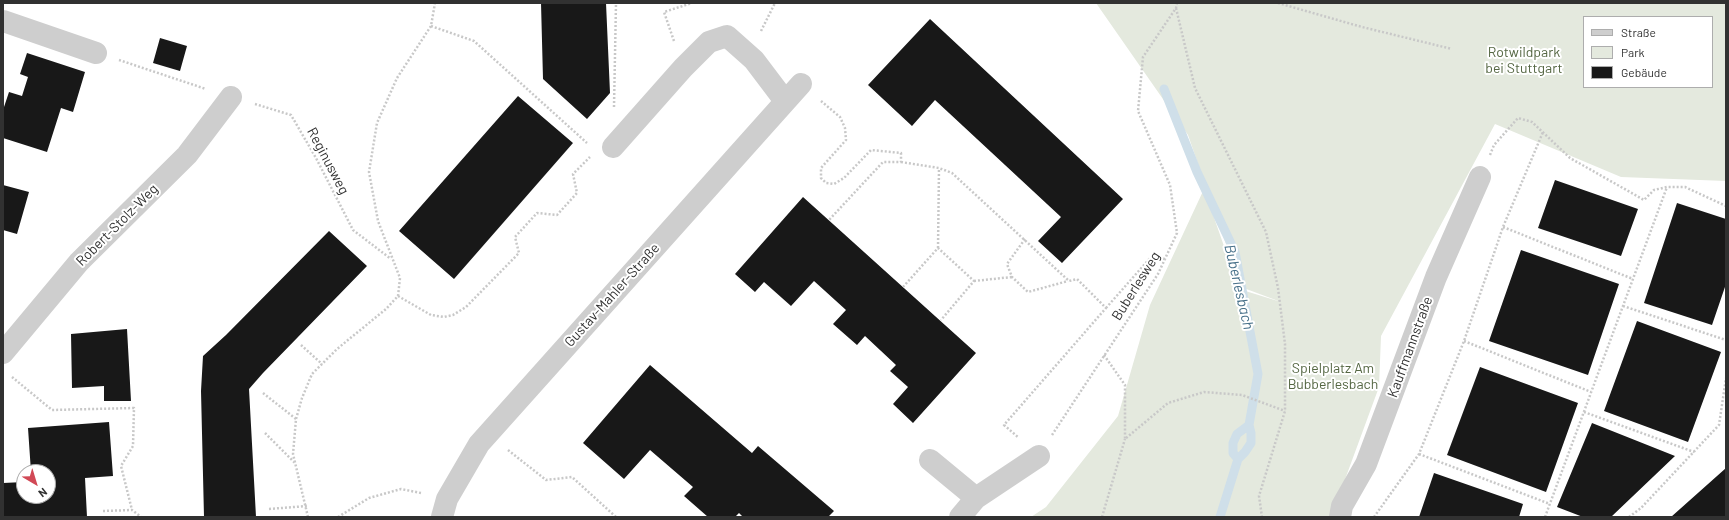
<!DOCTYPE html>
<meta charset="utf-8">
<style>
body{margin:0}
#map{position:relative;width:1729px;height:520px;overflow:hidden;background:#fff;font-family:Barlow,sans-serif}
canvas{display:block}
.frame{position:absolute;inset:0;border:4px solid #313131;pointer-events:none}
.legend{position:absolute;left:1583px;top:16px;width:130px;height:72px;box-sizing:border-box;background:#fff;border:1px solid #adadad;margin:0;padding:5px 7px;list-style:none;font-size:12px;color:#313131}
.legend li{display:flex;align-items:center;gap:8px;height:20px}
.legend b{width:20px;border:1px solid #adadad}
.north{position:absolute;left:16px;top:464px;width:40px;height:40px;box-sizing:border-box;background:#fff;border:1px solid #adadad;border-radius:50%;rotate:142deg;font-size:11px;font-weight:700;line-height:16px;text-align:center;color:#313131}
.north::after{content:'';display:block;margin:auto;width:14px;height:18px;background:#d14956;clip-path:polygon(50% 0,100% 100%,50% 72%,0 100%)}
</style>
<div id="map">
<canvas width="1729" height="520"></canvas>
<div class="frame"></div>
<ul class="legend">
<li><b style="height:5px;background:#cecece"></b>Straße</li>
<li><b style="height:11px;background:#e4e9de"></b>Park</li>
<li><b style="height:11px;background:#181818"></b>Gebäude</li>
</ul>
<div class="north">N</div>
</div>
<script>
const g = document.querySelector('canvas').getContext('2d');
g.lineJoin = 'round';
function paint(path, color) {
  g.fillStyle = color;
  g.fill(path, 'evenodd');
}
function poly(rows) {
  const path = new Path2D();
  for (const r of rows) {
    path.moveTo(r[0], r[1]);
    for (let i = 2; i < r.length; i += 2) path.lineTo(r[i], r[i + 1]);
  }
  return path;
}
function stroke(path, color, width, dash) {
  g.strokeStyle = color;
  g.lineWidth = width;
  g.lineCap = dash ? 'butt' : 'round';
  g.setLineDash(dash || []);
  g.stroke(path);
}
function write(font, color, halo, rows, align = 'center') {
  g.font = font + ' Barlow,sans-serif';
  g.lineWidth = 4;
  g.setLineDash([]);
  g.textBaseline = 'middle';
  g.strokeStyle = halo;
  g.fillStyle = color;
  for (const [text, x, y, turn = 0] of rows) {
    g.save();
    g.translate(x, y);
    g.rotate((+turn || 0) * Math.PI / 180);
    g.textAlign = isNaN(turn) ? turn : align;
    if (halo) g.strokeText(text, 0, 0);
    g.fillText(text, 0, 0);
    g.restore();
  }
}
const green = poly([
 [1096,3,1726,3,1726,181,1621,177,1495,124,1381,336,1379,387,1340,493,1339,517,1031,517,1046,507,1118,416,1150,305,1204,189,1239,289,1281,302,1241,287,1188,135],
 [1584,17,1712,17,1712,87,1584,87]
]);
const stream = poly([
 [1164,89,1197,172,1235,252,1258,374,1249,425,1251,433,1251,443,1245,452,1238,459],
 [1220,517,1238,459,1233,453,1233,443,1237,434,1249,425]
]);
const building = poly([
 [541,3,606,3,610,93,587,119,543,79],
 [930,19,1123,199,1062,263,1038,241,1061,217,935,100,912,126,868,85],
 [160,38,187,46,180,71,153,63],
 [27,53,85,72,73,112,61,108,47,152,3,138,3,110,9,92,22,96,28,77,20,74],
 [518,96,573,143,454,279,399,231],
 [1555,180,1638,209,1621,256,1538,228],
 [3,185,29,192,17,234,3,230],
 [803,197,976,353,913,423,893,404,908,387,890,371,896,365,865,336,857,345,833,324,846,310,814,281,791,306,764,282,755,292,735,274],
 [1677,203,1726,219,1726,284,1712,325,1644,303],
 [329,231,367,266,263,373,249,389,256,517,204,517,201,391,203,356,226,335],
 [1521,250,1619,284,1588,375,1489,341],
 [1637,321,1721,352,1688,442,1604,411],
 [127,329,131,401,104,401,104,386,72,388,71,334],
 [650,365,752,453,758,446,834,511,828,517,743,517,739,513,735,517,708,517,684,496,693,487,650,450,624,479,583,443],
 [1480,367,1578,403,1546,492,1447,455],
 [109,422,113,476,85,478,87,517,3,517,3,483,24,482,24,496,48,496,48,472,31,472,28,428],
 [1592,423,1675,456,1611,517,1583,517,1557,507],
 [1726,468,1726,517,1671,517],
 [1434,473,1523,504,1519,517,1419,517]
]);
const path = poly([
 [1278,3,1362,27,1452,49],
 [1176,8,1195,88,1266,232,1278,288,1285,344,1285,411,1259,496,1262,517],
 [431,26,474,41,587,143],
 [761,31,775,3],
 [674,41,664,12,692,3],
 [119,60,206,89],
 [821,101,840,117,845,128,846,140,821,168,821,178,826,183,834,184,844,178,871,150,901,153,901,162,883,162,829,220],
 [255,104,291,115,316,158,353,230,391,259],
 [614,107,616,3],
 [1490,155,1494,145,1518,118,1532,122,1570,158,1644,200,1654,190,1667,187,1685,187,1726,206],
 [901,162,939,168,952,173,1069,281,1077,279,1106,308,1004,425,1019,438],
 [1503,227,1633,279],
 [1025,239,1007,264,1012,277,1028,292,1068,281],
 [938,248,939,168],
 [974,281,1012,277],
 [903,287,938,248,974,281,941,320],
 [398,296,431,315,444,317,453,315,466,307,519,253,515,237,537,213,557,215,577,193,573,174,590,157],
 [1623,306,1726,340],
 [1106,308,1151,257,1165,259],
 [1464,341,1591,392],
 [301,345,322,364],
 [1104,355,1125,385,1125,439,1168,403,1204,392,1242,395,1285,411],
 [12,377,52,410,134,408,133,446,121,466,132,510],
 [263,393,296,419],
 [1584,412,1694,452],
 [265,433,295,463],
 [1052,435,1158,274,1177,233,1170,185,1138,111,1143,57,1176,8,1177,3],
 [508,450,546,480,572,477,616,517],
 [1419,454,1550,504],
 [269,509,307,506],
 [103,511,132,510,141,517],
 [308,517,293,454,296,419,302,398,312,374,337,349,386,309,398,296,400,278,378,221,369,172,377,123,397,78,431,26,435,3],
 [338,517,369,498,401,489,421,493],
 [1102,517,1125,439],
 [1374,517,1419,454,1464,341,1503,227,1543,132],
 [1545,517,1667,187],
 [1629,517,1641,508,1719,425,1726,378]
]);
const minor = poly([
 [3,21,96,53],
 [613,147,683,68,709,42,727,36,754,60,785,101],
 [3,353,79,262,187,155,231,97],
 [930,460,976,498],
 [442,517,447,499,479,444,801,84],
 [960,517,976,498,1039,456],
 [1340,517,1342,506,1366,464,1436,277,1480,177]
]);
const parkNames = [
 ["Rotwildpark",1524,52],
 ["bei Stuttgart",1524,68],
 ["Spielplatz Am",1333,368],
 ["Bubberlesbach",1333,384]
];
const streetNames = [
 ["Reginusweg",328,161,62],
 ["Robert-Stolz-Weg",117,225,-45],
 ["Buberlesweg",1136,286,-58],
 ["Gustav-Mahler-Straße",612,295,-48],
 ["Kauffmannstraße",1410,347,-70]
];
const waterNames = [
 ["Buberlesbach",1239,287,77]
];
paint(green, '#e4e9de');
stroke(stream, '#cfdfe9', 9);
paint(building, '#181818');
stroke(path, '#c8c8c8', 2.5, [2, 2]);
stroke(minor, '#cecece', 22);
write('14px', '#556743', '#fff', parkNames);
write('14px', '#313131', '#fff', streetNames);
write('italic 15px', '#48718a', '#fff', waterNames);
</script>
